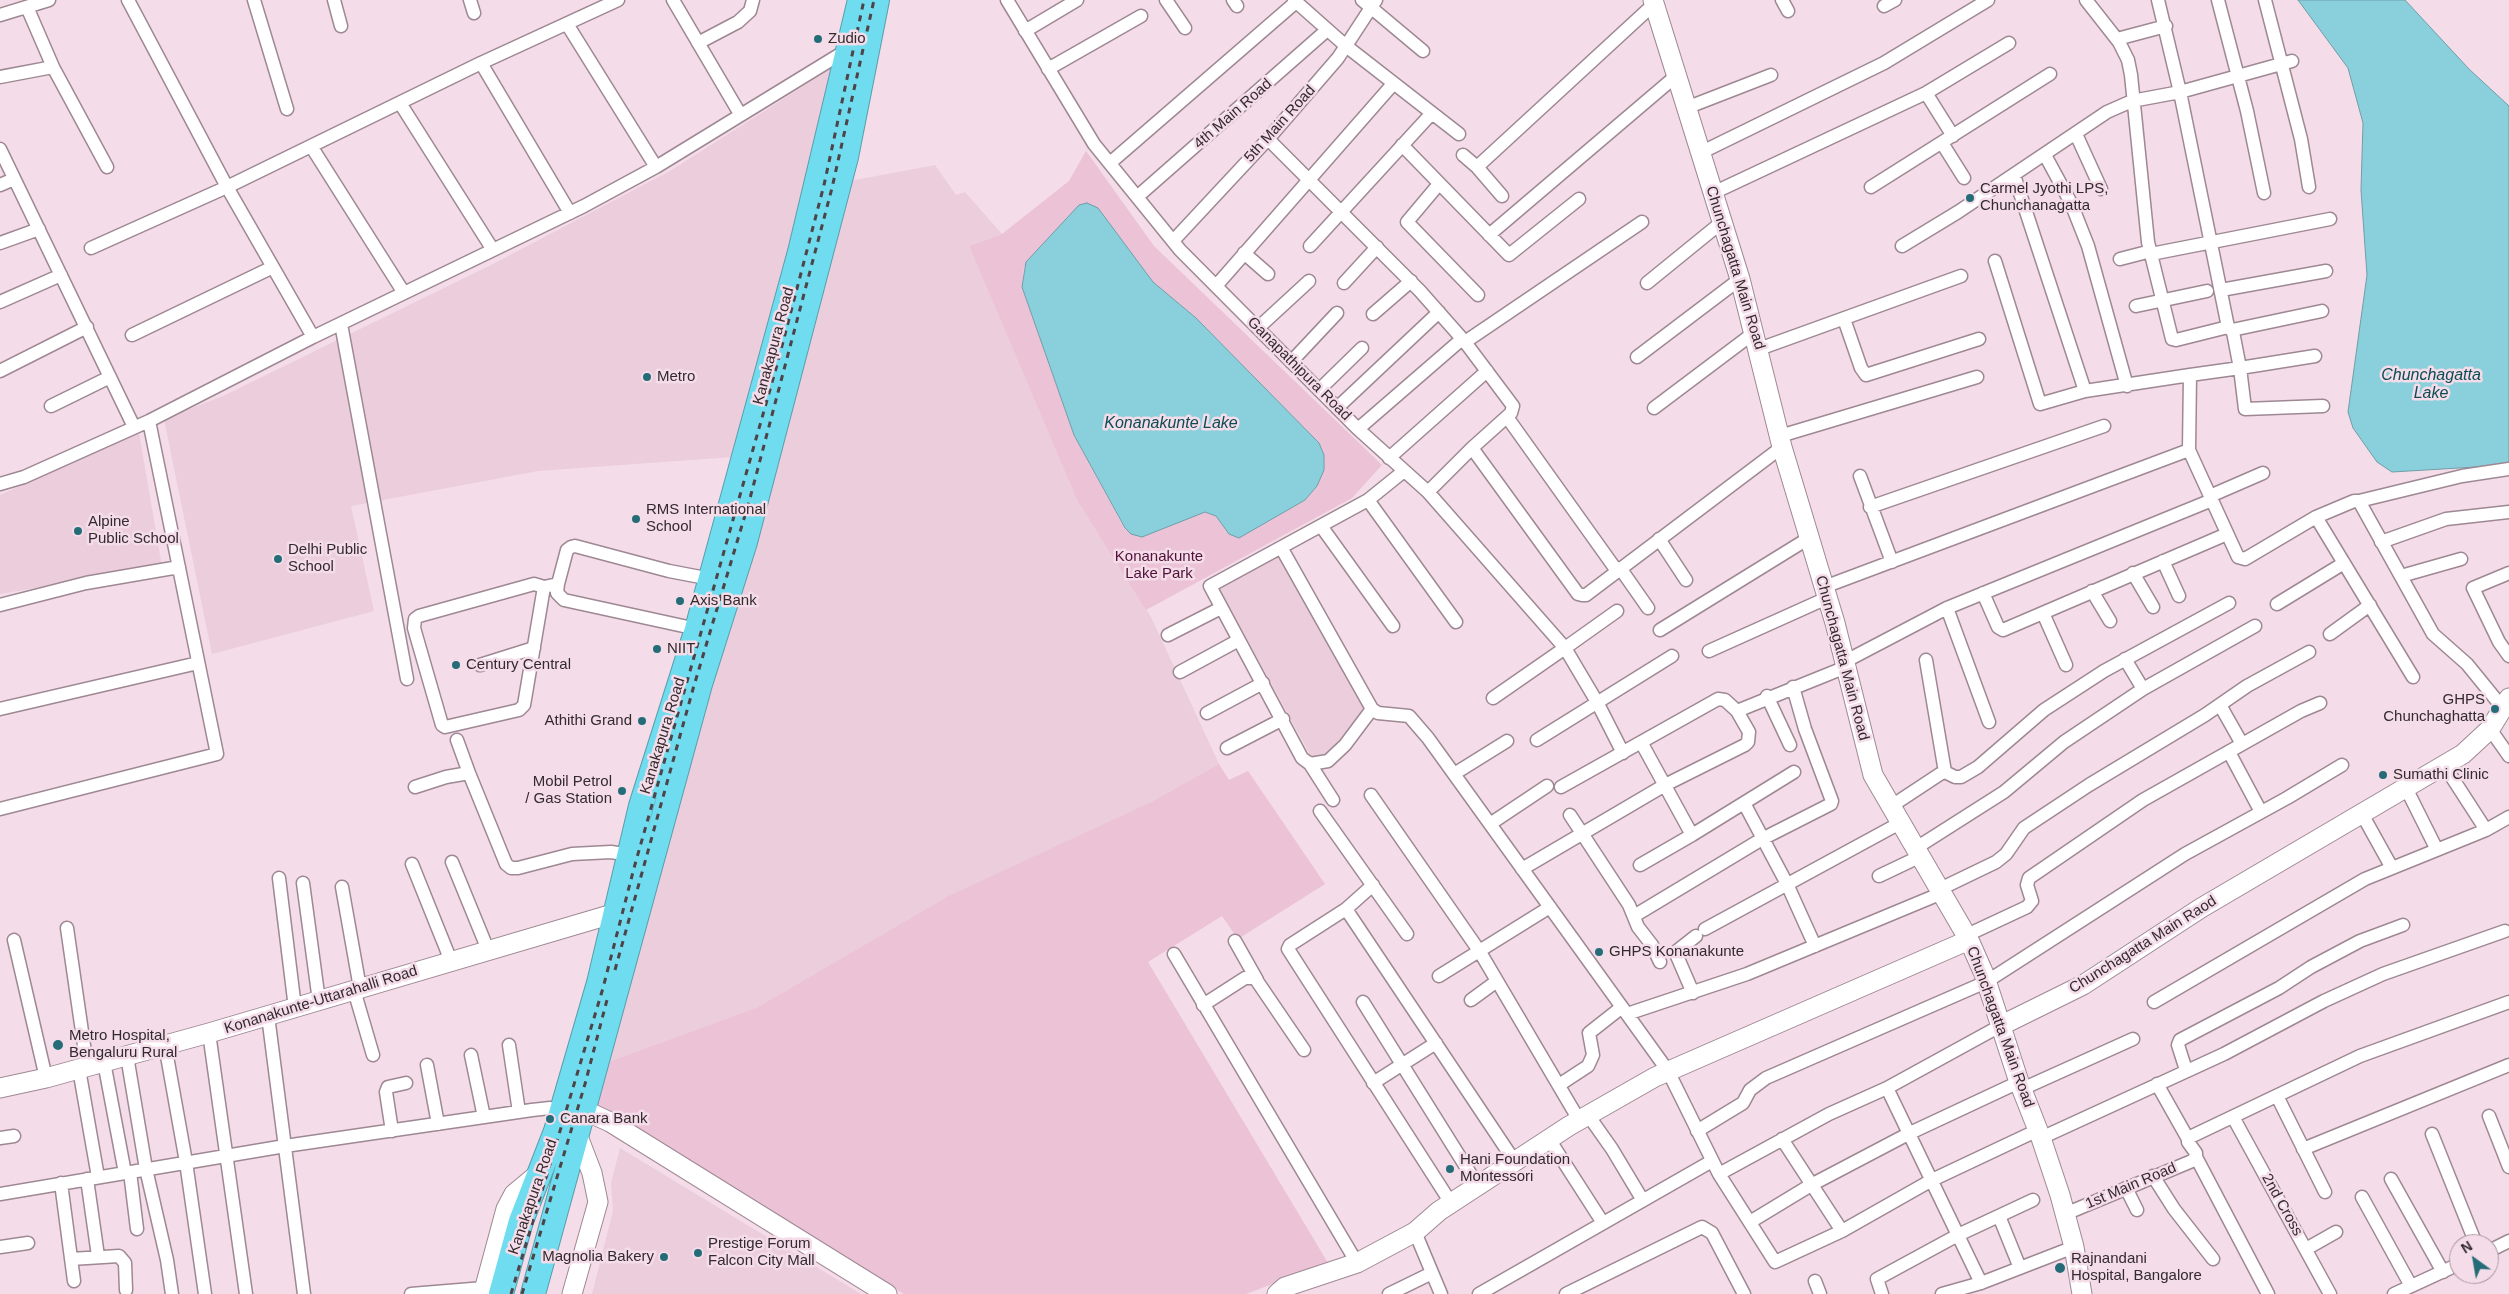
<!DOCTYPE html>
<style>
body{margin:0}
#map{position:relative;width:2509px;height:1294px;overflow:hidden;background:#f4dce8;font-family:Helvetica,sans-serif}
canvas{display:block}
.north{position:absolute;left:2449px;top:1234px;width:50px;height:50px;box-sizing:border-box;background:#f4dce8;border:1px solid #a7959e;border-radius:50%;rotate:328deg;font-size:14px;font-weight:700;line-height:20px;text-align:center;color:#332a2e}
.north::after{content:'';display:block;margin:auto;width:18px;height:22px;background:#246d78;clip-path:polygon(50% 0,100% 100%,50% 72%,0 100%)}
</style>
<div id="map">
<canvas width="2509" height="1294"></canvas>
<div class="north">N</div>
</div>
<script>
const g = document.querySelector('canvas').getContext('2d');
g.lineJoin = 'round';
function paint(path, color) {
  g.fillStyle = color;
  g.fill(path, 'evenodd');
}
function poly(rows) {
  const path = new Path2D();
  for (const r of rows) {
    path.moveTo(r[0], r[1]);
    for (let i = 2; i < r.length; i += 2) path.lineTo(r[i], r[i + 1]);
  }
  return path;
}
function stroke(path, color, width, dash) {
  g.strokeStyle = color;
  g.lineWidth = width;
  g.lineCap = dash ? 'butt' : 'round';
  g.setLineDash(dash || []);
  g.stroke(path);
}
function write(font, color, halo, rows, align = 'center') {
  g.font = font + ' Helvetica,sans-serif';
  g.lineWidth = 5;
  g.setLineDash([]);
  g.textBaseline = 'middle';
  g.strokeStyle = halo;
  g.fillStyle = color;
  for (const [text, x, y, turn = 0] of rows) {
    g.save();
    g.translate(x, y);
    g.rotate((+turn || 0) * Math.PI / 180);
    g.textAlign = isNaN(turn) ? turn : align;
    if (halo) g.strokeText(text, 0, 0);
    g.fillText(text, 0, 0);
    g.restore();
  }
}
const built = poly([
 [840,63,733,457,538,471,351,506,374,611,212,654,164,419,223,396,493,264,670,171],
 [935,165,956,195,965,192,1002,234,969,246,1077,500,1151,617,1219,764,1151,802,949,897,758,1007,603,1064,818,314,850,181],
 [139,433,162,567,0,594,0,495],
 [1281,555,1365,710,1338,747,1313,760,1218,586],
 [620,1148,861,1294,592,1294,613,1211,611,1183]
]);
const green = poly([
 [1086,151,1154,246,1382,465,1352,498,1146,610,1077,500,969,246,1002,234,1069,181],
 [1098,209,1153,282,1196,318,1319,443,1324,455,1317,486,1305,500,1289,509,1229,534,1217,516,1205,512,1127,531,1124,528,1074,435,1022,287,1024,268],
 [1219,764,1229,780,1248,771,1325,884,1238,939,1222,916,1148,962,1328,1263,1246,1294,904,1294,591,1107,603,1064,758,1007,949,896,1151,802]
]);
const water = poly([
 [2298,0,2405,0,2469,69,2509,106,2509,465,2392,472,2377,462,2353,428,2348,412,2367,275,2361,190,2363,123,2348,68,2298,0],
 [1087,203,1098,208,1153,282,1196,318,1319,443,1324,455,1324,470,1317,486,1305,500,1239,538,1229,534,1216,516,1205,512,1142,537,1131,534,1125,528,1074,435,1022,287,1026,262,1079,205,1087,203]
]);
const street = poly([
 [128,0,227,187,313,337],
 [254,0,287,109],
 [334,0,341,26],
 [470,0,474,13],
 [673,0,740,114],
 [1007,0,1094,144,1180,250,1358,429,1428,492,1565,648,1493,698],
 [1166,0,1185,28],
 [1233,0,1237,6],
 [1294,0,1346,46,1459,134],
 [1362,0,1423,51],
 [1782,0,1788,11],
 [2086,0,2119,42,2128,60,2131,75,2148,242,2172,339,2176,340,2228,327,2233,332,2240,368,2190,375,2189,450,2238,557,2245,559,2316,517,2354,501,2359,501,2433,634,2467,664,2502,707],
 [2158,0,2180,92,2228,327],
 [2218,0,2247,111,2264,193],
 [2265,0,2301,139,2309,187],
 [1884,6,1895,0],
 [27,7,53,67],
 [0,15,49,0],
 [567,24,656,167],
 [1025,31,1077,0],
 [2117,39,2166,26],
 [698,43,738,22,750,11,753,0],
 [481,63,570,213],
 [1048,69,1141,16],
 [0,77,53,67,107,167],
 [1926,93,1953,136],
 [400,103,493,250],
 [1686,108,1771,75],
 [2076,134,2101,189],
 [1268,139,1420,291,1465,342,1513,406,1511,413,1472,448,1428,492],
 [1942,143,1964,178],
 [1402,145,1509,255,1579,199],
 [311,146,404,293],
 [0,149,134,427],
 [1700,153,1884,63,1988,0],
 [1463,155,1477,167,1654,4],
 [2045,155,2071,203,2088,246,2127,386],
 [1110,163,1296,2],
 [1477,167,1502,196],
 [2014,175,2085,391],
 [1439,184,1407,222,1478,295],
 [0,185,14,179],
 [1871,187,2050,74],
 [1713,193,1926,93,2009,43],
 [1137,197,1327,30],
 [1489,235,1676,76],
 [1173,241,1268,139,1338,58,1376,0],
 [0,243,39,229],
 [1310,246,1432,113],
 [1902,246,1958,212,2107,112,2132,101,2180,92,2292,61],
 [91,248,227,187,481,63,618,0],
 [1244,253,1268,274],
 [2151,254,2330,219],
 [2120,259,2151,251],
 [1995,261,2040,404,2085,391,2190,375],
 [1344,283,1377,247],
 [1647,283,1722,222],
 [1216,286,1393,84],
 [2221,290,2326,271],
 [0,302,61,275],
 [2136,306,2207,291],
 [1373,314,1411,281],
 [1844,319,1861,368,1866,375,1979,339],
 [341,324,407,679],
 [1258,328,1309,281],
 [2232,330,2322,311],
 [132,335,273,267],
 [1465,342,1642,222],
 [1759,349,1961,276],
 [2315,356,2240,368,2245,409,2323,406],
 [1637,357,1740,279],
 [1291,362,1337,313],
 [0,371,87,327],
 [1319,390,1362,348],
 [51,406,110,377],
 [1337,408,1439,312],
 [1654,408,1755,332],
 [1507,417,1617,571],
 [1358,429,1462,339],
 [1780,436,1977,377],
 [1472,448,1578,594,1582,595,1586,595,1782,447],
 [1389,458,1487,371],
 [1860,476,1892,562],
 [0,484,24,477,149,421,313,337,584,206,656,167,847,50],
 [2210,496,2263,473],
 [1368,500,1456,622],
 [2359,501,2462,476,2509,469],
 [1870,507,2104,426],
 [2316,517,2413,677],
 [1321,526,1393,626],
 [1659,539,1686,580],
 [2381,542,2446,519,2509,512],
 [1282,549,1372,709,1378,713,1409,716,1428,738,1668,1071,1719,1174,1829,1114,1887,1088,2000,1026],
 [2163,561,2179,596],
 [1620,568,1648,608],
 [2133,573,2153,607],
 [2509,573,2473,588,2499,642,2509,656],
 [2401,576,2461,559],
 [558,584,557,593,564,600,697,629],
 [544,587,534,584,419,616,415,619,414,628,442,725,445,727,519,710,524,705,544,587,558,584,567,550,571,547,575,546,669,571,711,579],
 [1824,587,2189,450],
 [2092,591,2110,621],
 [1983,593,1998,627,2003,630,2227,534],
 [2277,604,2344,563],
 [0,605,86,583,179,567],
 [1947,608,1989,722],
 [1617,611,1565,648,1597,702,1623,753],
 [2043,613,2066,665],
 [1660,630,1809,538],
 [2330,634,2370,605],
 [1168,635,1221,608],
 [1709,651,1827,598],
 [2125,659,2143,689],
 [1926,660,1945,772],
 [1844,662,1947,608,2212,500],
 [480,665,534,648],
 [1180,672,1239,640],
 [1767,696,1790,745],
 [2220,705,2242,744],
 [0,709,198,663],
 [1372,709,1345,745,1328,761,1310,764,1302,758,1210,586,1368,500,1404,471],
 [1737,711,1846,667],
 [1207,713,1263,683],
 [2490,729,2509,756],
 [457,740,469,773],
 [1537,740,1672,656],
 [1641,742,1692,835,1794,772],
 [1227,748,1283,719],
 [2229,752,2261,812],
 [1310,764,1333,800],
 [2444,765,2486,830],
 [1454,774,1507,741],
 [415,787,446,777,469,773,506,864,511,868,518,868,572,854,611,852,630,855],
 [2406,788,2437,850],
 [1371,795,1480,952,1579,1120],
 [1744,803,1787,884,1815,946],
 [1890,807,1940,774,1945,772,1955,777,1961,777,1978,767,2044,710,2104,671,2229,603],
 [0,809,217,754,149,421],
 [1320,811,1407,934],
 [2362,814,2392,868],
 [1570,815,1629,905,1638,927,1652,945,1660,962],
 [1490,824,1547,786],
 [1916,848,2004,792,2064,742,2143,689,2255,626],
 [452,862,488,950],
 [412,864,451,961],
 [1640,865,1692,835],
 [1522,869,1665,785,1745,745,1748,742,1749,732,1737,711,1725,700,1718,699,1561,787],
 [1879,876,1921,856],
 [279,878,295,1008],
 [303,883,319,1001],
 [1373,885,1346,909,1290,945,1288,949,1451,1203],
 [342,887,360,988],
 [1940,889,1996,862,2006,854,2024,828,2089,785,2205,715,2247,686,2309,652],
 [1346,909,1515,1162],
 [1634,916,1762,839,1831,804,1832,801,1805,729,1793,687],
 [67,928,87,1066],
 [1705,929,1900,823],
 [1967,935,2027,907,2032,901,2027,885,2029,878,2143,800,2301,711,2320,703],
 [14,940,46,1078],
 [1235,941,1257,980],
 [1174,954,1357,1263],
 [1439,976,1550,907],
 [354,990,373,1055],
 [1693,993,1677,956,1677,951,1696,936],
 [1471,1000,1497,981],
 [1363,1002,1478,1186],
 [2154,1002,2365,879,2486,830,2509,817],
 [1203,1005,1245,978,1255,978,1304,1050],
 [1627,1014,1747,974,1942,893],
 [268,1016,304,1294],
 [209,1033,246,1294],
 [165,1045,186,1162,205,1294],
 [509,1045,519,1112],
 [471,1055,484,1117],
 [127,1056,146,1169,167,1260,172,1294],
 [104,1062,125,1173],
 [427,1065,438,1124],
 [79,1069,98,1177],
 [2186,1070,2178,1045,2180,1040,2279,988,2311,967,2360,941,2403,925],
 [1373,1083,1436,1043],
 [2157,1084,2188,1139],
 [1559,1085,1588,1066,1593,1055,1589,1033,1622,1007],
 [1887,1088,1981,1283],
 [2022,1089,2133,1039],
 [2277,1096,2325,1192],
 [1588,1115,1612,1149,1642,1199],
 [2489,1116,2509,1167],
 [2233,1117,2330,1294],
 [392,1131,386,1092,388,1087,406,1083],
 [1697,1131,1743,1103,1750,1090,1766,1078,1986,982,2185,854,2287,798,2342,765],
 [2432,1134,2476,1244],
 [0,1138,14,1136],
 [2041,1138,2224,1054,2324,1001,2383,974,2505,931],
 [1549,1139,1603,1223],
 [1782,1139,1842,1231],
 [2303,1149,2509,1065],
 [130,1172,137,1229],
 [1719,1174,1775,1262,1842,1231,1932,1180,2038,1130],
 [2153,1176,2174,1209,2213,1259],
 [87,1179,98,1256],
 [2391,1179,2443,1272],
 [61,1183,74,1281],
 [2126,1188,2137,1210],
 [0,1194,285,1146,532,1110,550,1108,562,1111],
 [2362,1197,2411,1286],
 [2065,1214,2192,1161,2196,1157],
 [1999,1216,2020,1268],
 [1750,1222,1811,1185,1910,1133,2019,1082],
 [1415,1232,1441,1294],
 [0,1247,28,1243],
 [2306,1249,2336,1232],
 [2489,1251,2509,1241],
 [71,1259,119,1256,125,1263,126,1290],
 [1815,1281,1820,1294],
 [411,1294,484,1288],
 [1389,1294,1432,1273],
 [1479,1294,1712,1161],
 [1566,1294,1702,1227,1712,1233,1744,1294],
 [1882,1294,1877,1279,1958,1235,2033,1200],
 [1942,1294,1981,1283,2074,1247],
 [2268,1294,2196,1157,2196,1153,2188,1142,2188,1138,2360,1056,2509,1002],
 [2394,1294,2459,1264]
]);
const secondary = poly([
 [1653,0,1740,279,1782,447,1835,623,1873,775,1969,940,1984,974,2019,1082,2041,1138,2060,1195,2074,1247,2082,1294],
 [2000,1026,2083,985,2201,908,2463,754,2490,729,2509,698],
 [0,1088,46,1078,209,1033,626,910],
 [571,1104,610,1122,887,1294],
 [483,1294,506,1209,514,1194,538,1174],
 [572,1294,598,1202,592,1173,577,1134],
 [1277,1294,1285,1287,1357,1263,1415,1232,1439,1211,1569,1126,1655,1077,1969,940]
]);
const highway = poly([
 [501,1294,521,1221,556,1131,599,983,641,806,697,629,800,252,860,0],
 [533,1294,700,684,745,542,846,157,877,0]
]);
const rail = poly([
 [615,970,693,689,749,502,832,188,874,0],
 [511,1294,603,988,634,868,777,365,824,185,864,0],
 [522,1294,585,1084,608,996]
]);
const markers = [
 [818,39,5,"#246d78"],
 [1970,198,5,"#246d78"],
 [647,377,5,"#246d78"],
 [636,519,5,"#246d78"],
 [78,531,5,"#246d78"],
 [278,559,5,"#246d78"],
 [680,601,5,"#246d78"],
 [657,649,5,"#246d78"],
 [456,665,5,"#246d78"],
 [2495,709,5,"#246d78"],
 [642,721,5,"#246d78"],
 [2383,775,5,"#246d78"],
 [622,791,5,"#246d78"],
 [1599,952,5,"#246d78"],
 [58,1045,6,"#246d78"],
 [550,1119,5,"#246d78"],
 [1450,1169,5,"#246d78"],
 [698,1253,5,"#246d78"],
 [664,1257,5,"#246d78"],
 [2060,1268,6,"#246d78"]
];
const poiNames = [
 ["Zudio",828,39],
 ["Carmel Jyothi LPS,",1980,189],
 ["Chunchanagatta",1980,206],
 ["Metro",657,377],
 ["RMS International",646,510],
 ["School",646,527],
 ["Alpine",88,522],
 ["Public School",88,539],
 ["Delhi Public",288,550],
 ["School",288,567],
 ["Axis Bank",690,601],
 ["NIIT",667,649],
 ["Century Central",466,665],
 ["GHPS",2485,700,"right"],
 ["Chunchaghatta",2485,717,"right"],
 ["Athithi Grand",632,721,"right"],
 ["Sumathi Clinic",2393,775],
 ["Mobil Petrol",612,782,"right"],
 ["/ Gas Station",612,799,"right"],
 ["GHPS Konanakunte",1609,952],
 ["Metro Hospital,",69,1036],
 ["Bengaluru Rural",69,1053],
 ["Canara Bank",560,1119],
 ["Hani Foundation",1460,1160],
 ["Montessori",1460,1177],
 ["Prestige Forum",708,1244],
 ["Falcon City Mall",708,1261],
 ["Magnolia Bakery",654,1257,"right"],
 ["Rajnandani",2071,1259],
 ["Hospital, Bangalore",2071,1276]
];
const streetNames = [
 ["4th Main Road",1233,114,-41],
 ["5th Main Road",1280,124,-48],
 ["Chunchagatta Main Road",1735,268,73],
 ["Kanakapura Road",774,346,-75],
 ["Ganapathipura Road",1299,369,45],
 ["Chunchagatta Main Road",1842,658,75],
 ["Kanakapura Road",663,736,-73],
 ["Chunchagatta Main Raod",2143,945,-32],
 ["Konanakunte-Uttarahalli Road",321,1000,-17],
 ["Chunchagatta Main Road",2000,1027,70],
 ["1st Main Road",2131,1186,-23],
 ["Kanakapura Road",533,1197,-71],
 ["2nd Cross",2282,1205,61]
];
const parkNames = [
 ["Konanakunte",1159,557],
 ["Lake Park",1159,574]
];
const waterNames = [
 ["Chunchagatta",2431,376],
 ["Lake",2431,394],
 ["Konanakunte Lake",1171,424]
];
paint(built, '#ebcddb');
paint(green, '#ebc2d6');
paint(water, '#89d0dc');
stroke(water, '#6f9ea8', 1);
stroke(street, '#9e8893', 15);
stroke(secondary, '#9e8893', 21);
stroke(highway, '#5a9eab', 26);
stroke(street, '#fff', 12);
stroke(secondary, '#fff', 19);
stroke(highway, '#6fddef', 24);
stroke(rail, '#4e4348', 3, [6, 6]);
for (const [x, y, r, color] of markers) {
  const dot = new Path2D();
  dot.arc(x, y, r, 0, 2 * Math.PI);
  g.fillStyle = color;
  g.fill(dot);
  stroke(dot, '#f4dce8', 2);
}
write('15px', '#332a2e', '#f4dce8', poiNames, 'left');
write('15px', '#332a2e', '#f4dce8', streetNames);
write('15px', '#501138', '#f4dce8', parkNames);
write('italic 16px', '#0c4c55', '#f4dce8', waterNames);
</script>
